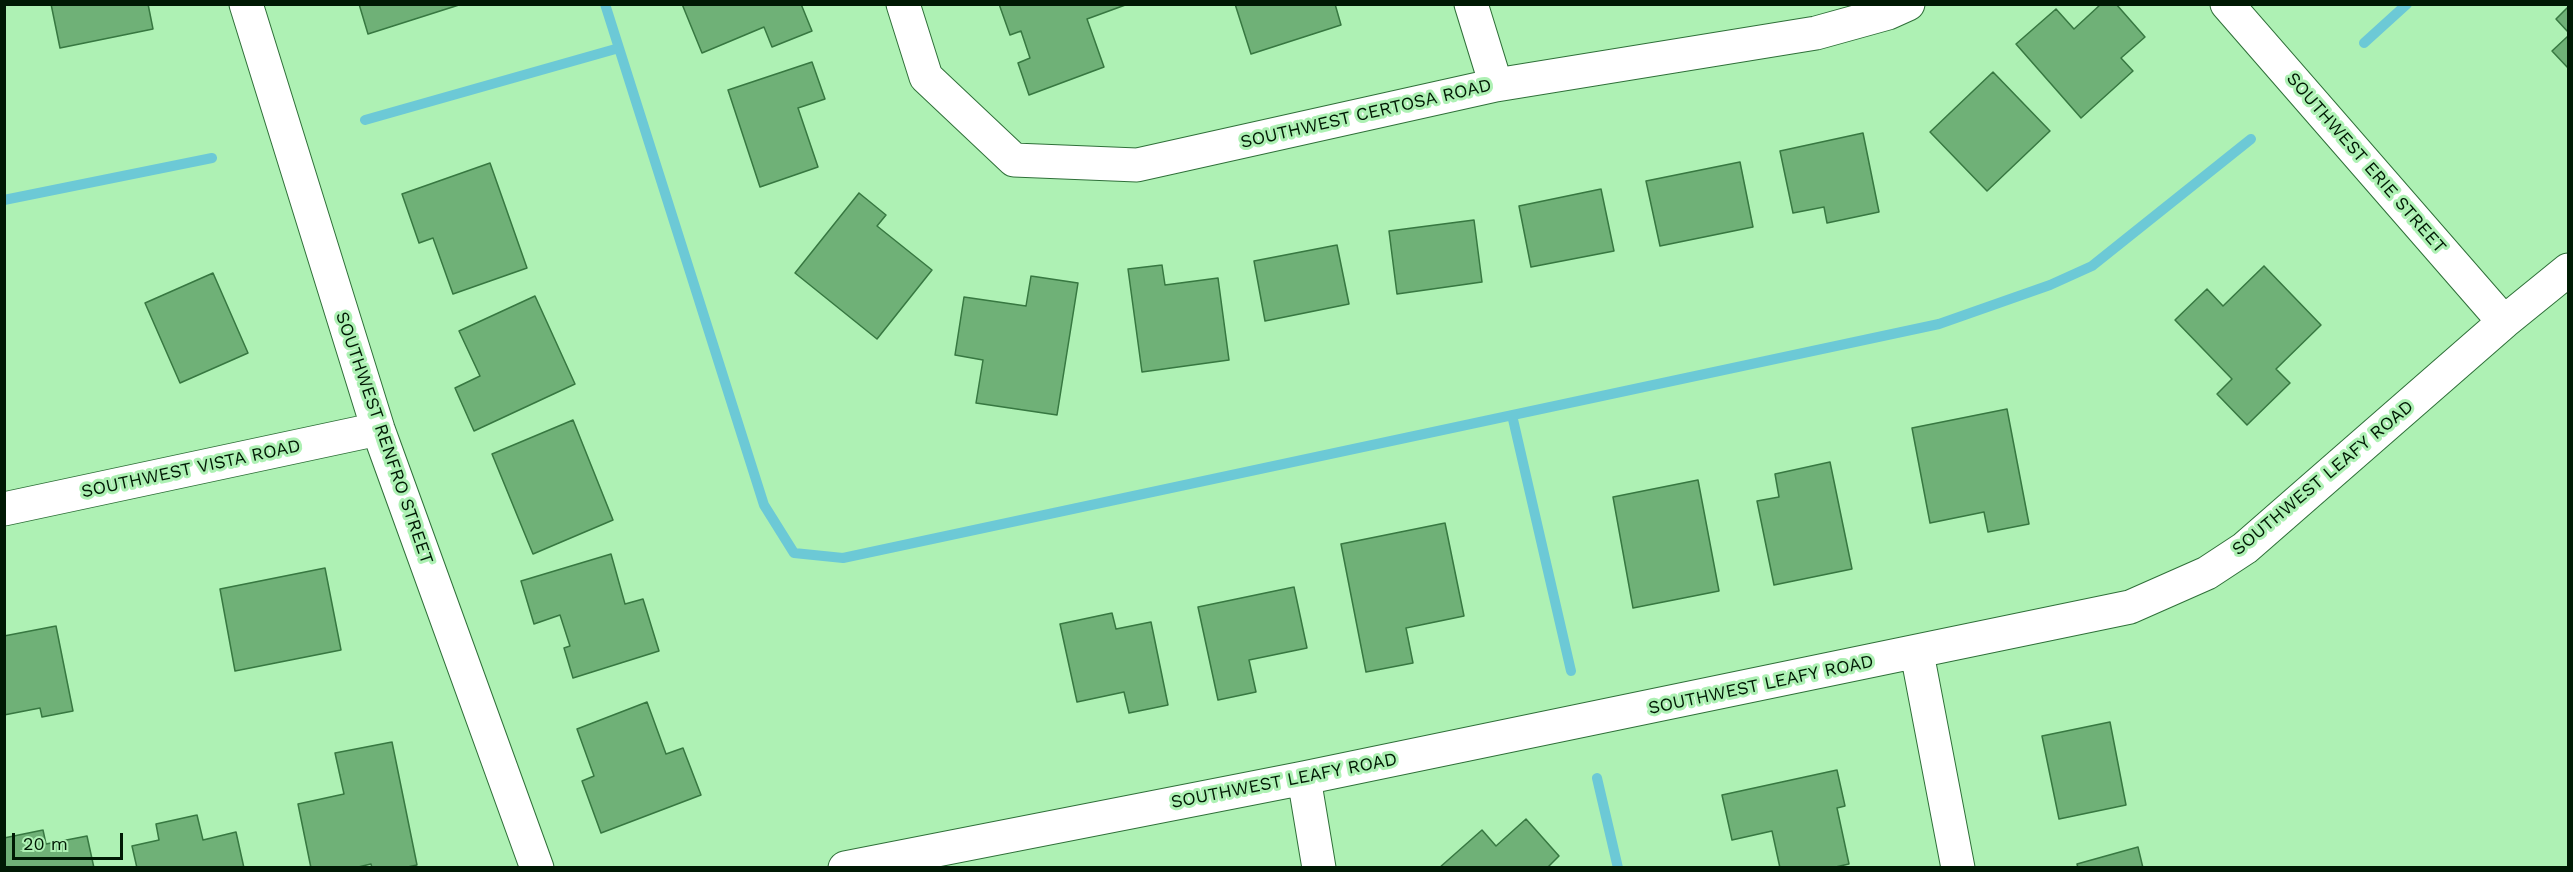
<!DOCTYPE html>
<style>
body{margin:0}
#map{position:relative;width:2573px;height:872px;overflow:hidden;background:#aef1b4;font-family:"Work Sans",sans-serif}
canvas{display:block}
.frame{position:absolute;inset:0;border:6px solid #001904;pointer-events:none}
.scale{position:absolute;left:12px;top:833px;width:111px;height:27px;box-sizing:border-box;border:3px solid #001904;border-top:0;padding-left:8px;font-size:18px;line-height:21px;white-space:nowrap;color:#001904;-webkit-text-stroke:4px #aef1b4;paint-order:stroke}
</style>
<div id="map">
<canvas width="2573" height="872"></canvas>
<div class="frame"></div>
<div class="scale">20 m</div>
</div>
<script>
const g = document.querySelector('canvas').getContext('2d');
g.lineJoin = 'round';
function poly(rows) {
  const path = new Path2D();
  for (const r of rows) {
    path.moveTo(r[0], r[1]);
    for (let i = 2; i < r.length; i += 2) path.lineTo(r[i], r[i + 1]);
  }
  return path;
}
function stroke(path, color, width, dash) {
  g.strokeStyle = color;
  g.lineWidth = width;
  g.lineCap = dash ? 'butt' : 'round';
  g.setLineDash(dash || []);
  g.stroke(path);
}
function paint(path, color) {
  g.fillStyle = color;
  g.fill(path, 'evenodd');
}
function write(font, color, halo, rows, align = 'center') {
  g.font = font + ' "Work Sans",sans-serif';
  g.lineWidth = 6;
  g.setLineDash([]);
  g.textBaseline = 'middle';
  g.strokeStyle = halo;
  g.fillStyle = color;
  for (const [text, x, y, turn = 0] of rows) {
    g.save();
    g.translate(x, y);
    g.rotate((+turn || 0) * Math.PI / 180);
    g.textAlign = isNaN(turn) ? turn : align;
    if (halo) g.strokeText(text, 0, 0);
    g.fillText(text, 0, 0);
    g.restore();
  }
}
const stream = poly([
 [605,4,764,505,794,553,843,558,1939,324,2050,285,2092,266,2251,139],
 [2364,43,2407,4],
 [365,120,619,48],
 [4,200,212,158],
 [1512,415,1571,671],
 [1597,778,1618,868]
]);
const building = poly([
 [51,4,148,4,153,29,60,48,51,4],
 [359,4,462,4,368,34,359,4],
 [682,4,801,4,812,31,772,47,764,27,702,53,682,4],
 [999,4,1128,4,1087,19,1104,67,1029,95,1018,63,1030,58,1021,31,1010,35,999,4],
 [1235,4,1335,4,1341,25,1251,54,1235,4],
 [2101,4,2116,4,2145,37,2121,58,2133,71,2081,118,2016,44,2056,9,2074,29,2101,4],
 [2568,7,2568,32,2556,19,2568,7],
 [2568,36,2568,68,2552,51,2568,36],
 [812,62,825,99,798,108,818,167,760,187,728,90,812,62],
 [1993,72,2050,131,1987,191,1930,132,1993,72],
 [1863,133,1879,212,1827,223,1824,207,1793,213,1780,151,1863,133],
 [1740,162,1753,227,1660,246,1646,181,1740,162],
 [490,163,527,268,453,294,433,238,419,243,402,194,490,163],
 [1601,189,1614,251,1531,267,1519,206,1601,189],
 [859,193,886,215,877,226,932,270,877,339,795,273,859,193],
 [1474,220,1482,282,1397,294,1389,231,1474,220],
 [1337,245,1349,304,1265,321,1254,261,1337,245],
 [1162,265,1165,285,1218,278,1229,360,1142,372,1128,269,1162,265],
 [2264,266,2321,325,2276,369,2290,383,2247,425,2217,394,2232,379,2175,320,2207,289,2223,306,2264,266],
 [213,273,248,353,180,383,145,303,213,273],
 [1031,276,1078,283,1057,415,976,403,983,360,955,355,964,297,1026,306,1031,276],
 [535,296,575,384,474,431,455,388,480,376,459,331,535,296],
 [2007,409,2029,524,1988,532,1984,512,1930,523,1912,428,2007,409],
 [573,420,613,520,533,554,492,454,573,420],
 [1830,462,1852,569,1774,585,1757,501,1779,497,1775,474,1830,462],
 [1698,480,1719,591,1633,608,1613,497,1698,480],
 [1445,523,1464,616,1406,628,1413,663,1366,672,1341,544,1445,523],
 [611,554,625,604,643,599,659,651,573,678,564,648,570,646,560,615,534,624,521,581,611,554],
 [325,568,341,650,235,671,220,589,325,568],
 [1294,587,1307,648,1249,660,1256,692,1218,700,1198,607,1294,587],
 [1112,613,1116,629,1151,622,1168,705,1129,713,1124,692,1077,702,1060,624,1112,613],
 [56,626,73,711,42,717,40,708,4,715,4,636,56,626],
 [647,702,666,754,683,748,701,795,601,833,582,781,594,776,577,729,647,702],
 [2110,722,2126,805,2059,819,2042,736,2110,722],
 [392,742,417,865,403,868,372,868,371,864,354,868,311,868,298,804,344,794,335,753,392,742],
 [1837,770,1845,806,1837,808,1849,864,1831,868,1780,868,1772,831,1732,840,1722,795,1837,770],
 [197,815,203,840,236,832,244,868,137,868,132,846,159,840,156,824,197,815],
 [1526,819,1559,856,1547,868,1439,868,1482,830,1496,846,1526,819],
 [43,830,46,844,87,836,94,868,4,868,4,838,43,830],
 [2138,847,2143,868,2078,868,2077,864,2138,847]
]);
const minor = poly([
 [246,4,378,429,537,868],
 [903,4,926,77,1014,160,1137,165,1496,85,1816,33,1888,13,1908,4],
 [1471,4,1496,85],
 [2227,4,2504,322],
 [4,509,378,429],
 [1917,653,1958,868],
 [1304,778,1319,868],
 [845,868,1304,778,2130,607,2207,573,2245,548,2504,322,2568,270]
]);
const streetNames = [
 ["SOUTHWEST CERTOSA ROAD",1366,114,-13],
 ["SOUTHWEST ERIE STREET",2366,163,49],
 ["SOUTHWEST RENFRO STREET",384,438,71],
 ["SOUTHWEST VISTA ROAD",191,469,-12],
 ["SOUTHWEST LEAFY ROAD",2323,478,-40],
 ["SOUTHWEST LEAFY ROAD",1761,685,-12],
 ["SOUTHWEST LEAFY ROAD",1284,781,-11]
];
stroke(stream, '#6cc9d6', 10);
paint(building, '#6fb177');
stroke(building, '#377841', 1.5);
stroke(minor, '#2f7039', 35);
stroke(minor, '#fff', 33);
write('18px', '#001904', '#aef1b4', streetNames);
</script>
